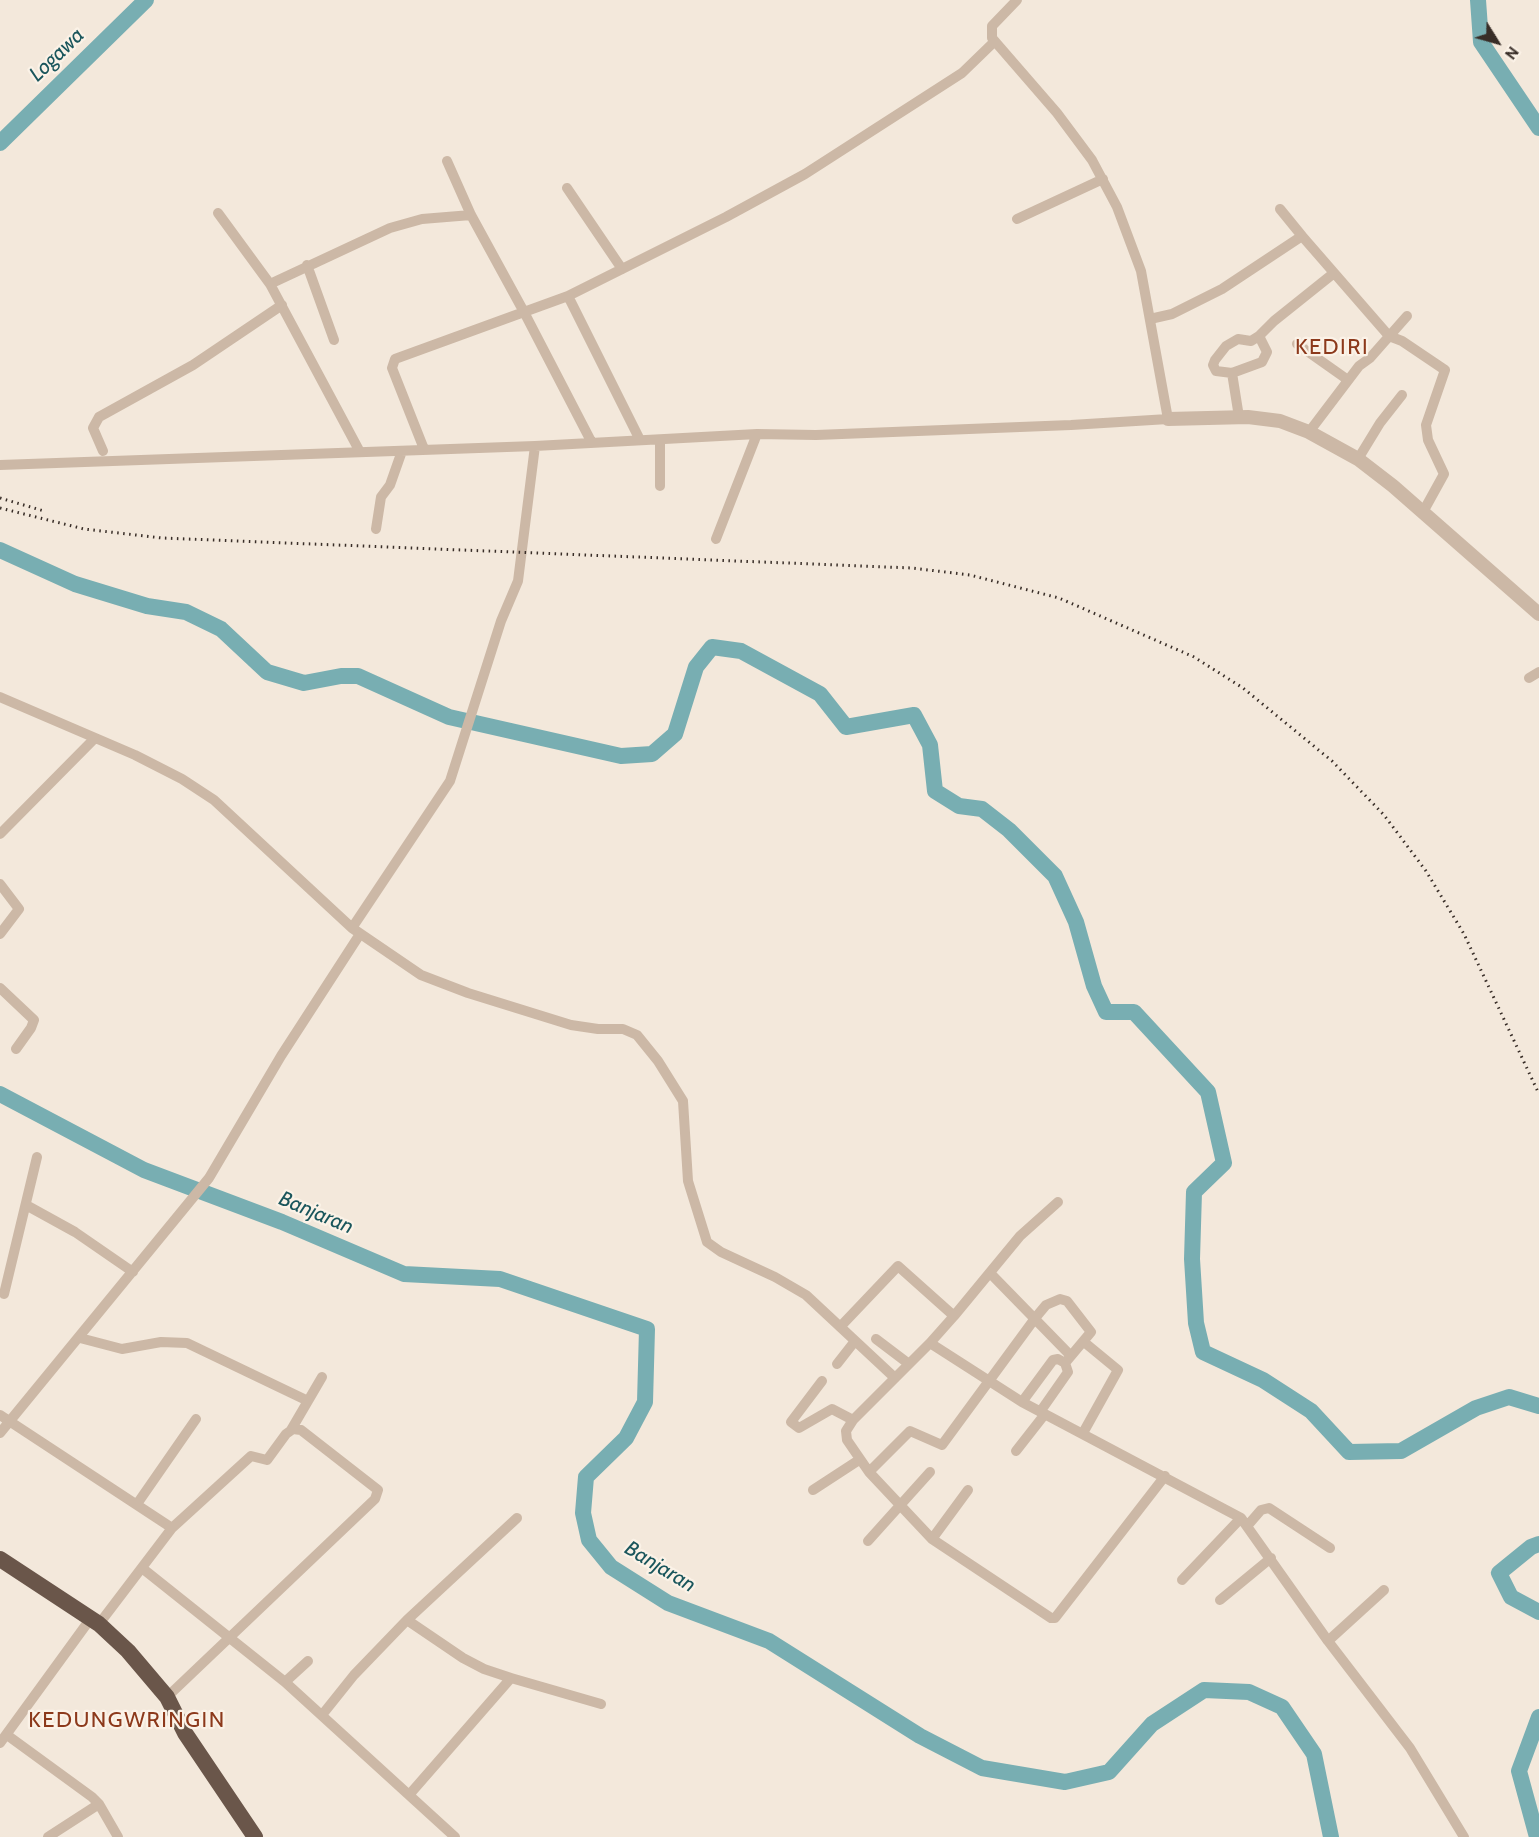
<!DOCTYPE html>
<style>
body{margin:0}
#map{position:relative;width:1539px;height:1837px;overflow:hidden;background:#f3e8db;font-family:Cabin,sans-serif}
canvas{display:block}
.north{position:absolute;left:1467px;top:12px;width:60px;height:60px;-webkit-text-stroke:4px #fbf2e7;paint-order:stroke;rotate:127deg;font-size:16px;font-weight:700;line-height:24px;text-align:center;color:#382d27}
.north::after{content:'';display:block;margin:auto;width:21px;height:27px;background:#382d27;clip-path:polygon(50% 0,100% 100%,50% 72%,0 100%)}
</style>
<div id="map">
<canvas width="1539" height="1837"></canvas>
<div class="north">N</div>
</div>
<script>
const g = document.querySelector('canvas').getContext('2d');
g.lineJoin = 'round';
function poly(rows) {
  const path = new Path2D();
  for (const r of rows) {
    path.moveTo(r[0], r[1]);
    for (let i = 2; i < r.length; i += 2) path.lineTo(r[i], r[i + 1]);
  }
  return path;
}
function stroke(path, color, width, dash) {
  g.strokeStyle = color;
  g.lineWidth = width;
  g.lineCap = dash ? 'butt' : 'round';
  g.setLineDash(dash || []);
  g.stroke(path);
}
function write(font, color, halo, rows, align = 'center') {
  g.font = font + ' Cabin,sans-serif';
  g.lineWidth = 4.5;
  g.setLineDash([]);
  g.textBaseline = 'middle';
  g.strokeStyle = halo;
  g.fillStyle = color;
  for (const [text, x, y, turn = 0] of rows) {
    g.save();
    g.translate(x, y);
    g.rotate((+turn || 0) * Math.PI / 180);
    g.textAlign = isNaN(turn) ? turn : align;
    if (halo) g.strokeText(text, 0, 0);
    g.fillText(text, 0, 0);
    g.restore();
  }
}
const river = poly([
 [1478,0,1481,42,1539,128],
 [0,143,146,0],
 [0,550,75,584,147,606,186,612,221,629,267,672,304,683,341,676,358,676,449,717,621,756,652,754,675,734,696,667,712,647,741,651,820,694,846,727,914,715,930,745,935,791,959,806,982,809,1009,830,1055,876,1076,922,1094,986,1106,1012,1134,1012,1208,1092,1224,1163,1194,1192,1192,1259,1196,1323,1203,1352,1263,1380,1311,1411,1349,1452,1401,1451,1476,1408,1509,1397,1539,1406],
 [0,1094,144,1170,282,1222,404,1274,500,1279,647,1329,645,1402,626,1438,586,1477,583,1513,589,1540,611,1567,668,1603,769,1641,920,1736,982,1768,1065,1782,1109,1772,1152,1724,1204,1690,1249,1692,1282,1707,1314,1754,1331,1837],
 [1539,1544,1531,1547,1499,1573,1511,1597,1539,1612],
 [1537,1837,1519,1771,1539,1717]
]);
const minor = poly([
 [567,188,622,269],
 [1280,209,1302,236],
 [218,213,270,284,360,452],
 [1017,219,1103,179],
 [307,265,334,340],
 [270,284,390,228,422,219,471,215],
 [568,296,640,440],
 [1150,319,1172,314,1222,289,1302,236,1389,336,1402,341,1445,370,1426,425,1428,440,1444,474,1423,512],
 [1297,344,1348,380],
 [1232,373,1216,371,1213,365,1215,360,1226,346,1238,339,1251,341,1259,336],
 [1239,417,1232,373,1262,362,1267,352,1259,336,1274,321,1334,273],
 [1309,432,1359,366,1370,358,1407,316],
 [592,443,524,312,568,296,726,217,805,174,962,73,994,42],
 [424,449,392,368,395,359,524,312,471,215,447,161],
 [103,451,93,428,99,417,193,365,282,305],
 [1358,459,1380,423,1402,395],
 [0,465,535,446,757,434,816,435,1071,425,1168,419,1141,271,1117,207,1092,160,1057,113,992,38,992,26,1017,0],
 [660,486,660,440],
 [376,529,381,497,390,485,402,451],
 [716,539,757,434],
 [1529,678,1539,672],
 [0,697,135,755,182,779,214,800,352,928,421,975,468,993,571,1025,598,1029,623,1029,637,1035,658,1061,683,1101,688,1181,707,1242,721,1252,775,1277,806,1295,895,1378],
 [0,834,95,738],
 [0,884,19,909,0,934],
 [352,928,450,781,501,621,518,581,535,446],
 [0,988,34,1020,31,1028,16,1049],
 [26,1205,75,1232,133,1272],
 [991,1274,1071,1356],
 [4,1294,37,1157],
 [954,1316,1020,1236,1058,1202],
 [840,1327,898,1266,954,1316,930,1343,853,1420,846,1431,847,1440,869,1472,932,1539,1051,1618,1055,1618,1165,1476],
 [80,1338,122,1349,161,1342,187,1343,306,1400],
 [876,1339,909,1364],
 [930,1343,1022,1402,1241,1518,1328,1641,1410,1748,1464,1837],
 [837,1364,855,1341],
 [822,1381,791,1422,799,1428,832,1409,853,1420],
 [1022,1402,1053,1360,1058,1359,1065,1363,1068,1372,1040,1412],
 [0,1415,172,1528,99,1624],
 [291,1430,322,1377],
 [0,1433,209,1178,281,1056,360,934],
 [1083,1433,1118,1370,1084,1342],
 [1016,1451,1045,1414],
 [869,1472,910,1431,942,1445,1036,1317,1046,1305,1060,1299,1067,1301,1091,1332,1065,1363],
 [813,1490,859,1460],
 [137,1504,196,1419],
 [1248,1525,1261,1510,1269,1508,1330,1548],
 [932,1539,968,1490],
 [868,1541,930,1472],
 [142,1568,285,1682,455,1837],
 [1182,1580,1241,1518],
 [1220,1600,1271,1558],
 [407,1620,517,1518],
 [1328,1641,1384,1590],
 [285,1682,308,1661],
 [167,1697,375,1499,378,1490,301,1430,293,1429,286,1434,267,1460,251,1456,172,1528],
 [322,1715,354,1675,407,1620,463,1658,484,1669,511,1678],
 [7,1735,92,1797,99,1804,118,1837],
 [0,1743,91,1618],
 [409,1795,511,1678,601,1704],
 [48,1837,99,1804]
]);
const tertiary = poly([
 [1168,419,1248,417,1280,421,1309,432,1358,459,1393,486,1539,614]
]);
const trunk = poly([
 [0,1559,99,1624,128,1651,167,1697,185,1733,255,1837]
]);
const rail = poly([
 [0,498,44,511],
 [0,508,84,529,162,538,912,568,970,575,1059,598,1194,657,1243,688,1332,761,1384,815,1426,871,1464,934,1539,1094]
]);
const waterNames = [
 ["Logawa",57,55,-44],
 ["Banjaran",316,1213,23],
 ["Banjaran",660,1567,31]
];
const quarterNames = [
 ["KEDIRI",1332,348],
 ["KEDUNGWRINGIN",127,1721]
];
stroke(river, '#78aeb2', 16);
stroke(minor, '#ccb8a6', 10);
stroke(tertiary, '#ccb8a6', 14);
stroke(trunk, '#6a564a', 16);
stroke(rail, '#382d27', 3, [1.5, 4.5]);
write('italic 21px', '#1a565c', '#fbf2e7', waterNames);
g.letterSpacing = '1.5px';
write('22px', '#8c391b', '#fbf2e7', quarterNames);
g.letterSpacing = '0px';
</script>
